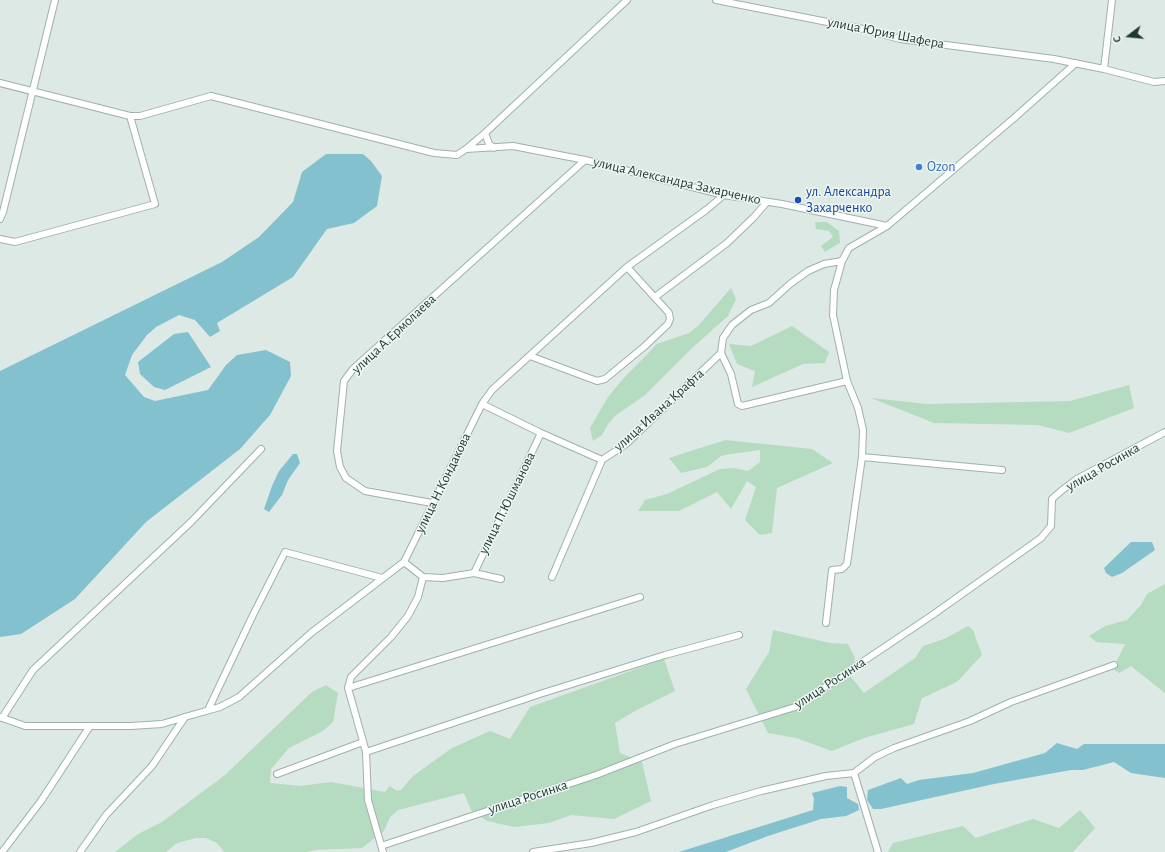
<!DOCTYPE html>
<meta charset="utf-8">
<style>
body{margin:0}
#map{position:relative;width:1165px;height:852px;overflow:hidden;background:#dde9e4;font-family:"Alegreya Sans",sans-serif}
canvas{display:block}
.north{position:absolute;left:1109px;top:16px;width:40px;height:40px;-webkit-text-stroke:3px #edf6f2;paint-order:stroke;rotate:254deg;font-size:11px;font-weight:700;line-height:16px;text-align:center;color:#1f3832}
.north::after{content:'';display:block;margin:auto;width:14px;height:18px;background:#1f3832;clip-path:polygon(50% 0,100% 100%,50% 72%,0 100%)}
</style>
<div id="map">
<canvas width="1165" height="852"></canvas>
<div class="north">С</div>
</div>
<script>
const g = document.querySelector('canvas').getContext('2d');
g.lineJoin = 'round';
function paint(path, color) {
  g.fillStyle = color;
  g.fill(path, 'evenodd');
}
function poly(rows) {
  const path = new Path2D();
  for (const r of rows) {
    path.moveTo(r[0], r[1]);
    for (let i = 2; i < r.length; i += 2) path.lineTo(r[i], r[i + 1]);
  }
  return path;
}
function stroke(path, color, width, dash) {
  g.strokeStyle = color;
  g.lineWidth = width;
  g.lineCap = dash ? 'butt' : 'round';
  g.setLineDash(dash || []);
  g.stroke(path);
}
function write(font, color, halo, rows, align = 'center') {
  g.font = font + ' "Alegreya Sans",sans-serif';
  g.lineWidth = 3;
  g.setLineDash([]);
  g.textBaseline = 'middle';
  g.strokeStyle = halo;
  g.fillStyle = color;
  for (const [text, x, y, turn = 0] of rows) {
    g.save();
    g.translate(x, y);
    g.rotate((+turn || 0) * Math.PI / 180);
    g.textAlign = isNaN(turn) ? turn : align;
    if (halo) g.strokeText(text, 0, 0);
    g.fillText(text, 0, 0);
    g.restore();
  }
}
const green = poly([
 [815,222,827,222,839,231,840,243,825,252,821,246,833,237,829,231,816,229],
 [731,288,736,299,728,316,691,349,645,395,615,416,608,424,602,435,593,441,590,428,608,397,622,380,657,344,689,333,698,326],
 [792,326,829,352,825,363,803,364,752,387,755,371,737,364,729,344,751,346],
 [1129,385,1134,408,1069,433,1038,425,934,423,871,398,927,404,1070,401],
 [725,440,812,449,833,463,777,488,772,533,760,535,745,520,756,487,747,481,731,509,717,492,679,511,638,511,645,500,667,494,720,469,734,468,748,471,760,462,760,450,731,454,721,456,707,467,681,473,669,458],
 [1165,584,1165,693,1131,666,1119,673,1113,669,1125,644,1096,642,1089,636,1105,626,1127,620,1141,605,1147,594],
 [968,626,973,630,982,655,957,682,922,698,914,724,864,738,832,751,796,738,768,733,746,689,769,652,773,630,830,643,848,644,855,658,851,677,864,693,915,658,923,646,944,639],
 [664,659,675,691,635,711,615,723,620,753,642,762,651,801,614,819,571,815,549,823,514,827,487,821,471,810,464,793,398,810,390,817,384,831,362,848,316,850,307,852,224,852,217,843,206,838,196,838,177,843,166,852,115,852,138,834,162,822,225,775,312,692,326,685,338,693,333,722,323,731,289,748,271,769,270,783,300,786,331,782,385,792,390,786,397,791,401,790,413,776,452,748,490,731,510,739,530,707],
 [1080,810,1095,828,1073,852,888,852,893,843,963,826,976,838,1033,819,1059,828]
]);
const water = poly([
 [326,154,363,154,371,161,382,176,377,206,354,223,327,229,293,277,217,323,220,331,210,337,195,320,179,315,156,327,147,335,132,355,125,375,144,397,155,401,208,390,226,365,237,355,266,350,290,362,291,376,270,415,240,449,146,522,75,599,21,634,0,637,0,371,222,262,259,237,293,202,302,172],
 [188,332,211,367,165,390,154,387,140,374,138,362,174,334],
 [293,454,297,454,300,463,288,480,282,495,269,512,264,509,272,486,279,471],
 [1131,542,1152,542,1155,550,1122,573,1112,577,1106,573,1104,568],
 [1057,743,1077,749,1084,744,1165,744,1165,778,1131,773,1114,762,1083,770,1071,770,994,784,881,809,873,809,867,800,868,790,901,778,907,784,919,780,973,773,1045,753],
 [840,786,847,787,847,798,858,804,859,810,846,816,821,819,768,836,726,852,679,852,813,810,814,799,812,793]
]);
const minor = poly([
 [716,0,863,29,900,39,1054,59,1104,69],
 [1112,0,1104,69,1154,82,1165,81],
 [0,83,130,116,140,116,211,96,434,153,457,155,466,149,485,133,627,0],
 [485,133,489,144,494,148],
 [466,149,513,146,585,160,724,195,782,204,887,226],
 [0,219,3,212,55,0],
 [0,239,15,242,155,204,130,116],
 [655,297,727,243,754,217,767,202],
 [721,353,731,374,738,404,742,406,847,381],
 [530,356,597,381,605,379,645,346,668,324,670,319,669,313,627,267],
 [482,404,541,433,602,460],
 [862,457,1002,470],
 [432,503,365,491,346,478,340,467,337,451,344,381,353,369,585,160],
 [474,573,541,433],
 [423,577,443,578,474,573,501,579],
 [552,577,602,460,626,444,721,353,723,338,732,325,751,310,769,303,790,284,808,271,824,264,842,261],
 [826,623,832,570,842,569,847,564,862,457,863,430,858,408,847,381,833,315,834,290,842,261,849,248,887,226,1013,119,1076,63],
 [348,688,640,597],
 [208,710,253,615,285,552,382,578],
 [0,717,25,726,131,726,162,724,185,717,220,707,239,697,311,633,404,562,482,404,492,390,627,267,706,210,724,195],
 [2,718,33,670,191,522,261,449],
 [366,752,543,693,665,655,739,635],
 [854,773,878,852],
 [277,774,363,742],
 [381,846,596,775,675,744,795,707,931,616,1041,538,1051,526,1052,499,1061,491,1077,479,1165,432],
 [2,852,41,801,90,726],
 [80,852,106,815,152,766,185,717],
 [383,852,368,800,366,752,348,688,351,677,391,637,408,616,418,597,423,577,404,562],
 [533,852,591,843,636,832,713,805,761,791,826,776,854,773,875,757,894,748,970,721,1011,702,1114,665]
]);
const markers = [
 [919,167,4,"#3f7fe0"],
 [798,200,4,"#1a4fb4"]
];
const streetNames = [
 ["улица Юрия Шафера",886,33,11],
 ["улица Александра Захарченко",677,181,13],
 ["улица А.Ермолаева",394,334,-43],
 ["улица Ивана Крафта",659,410,-42],
 ["улица Росинка",1103,467,-30],
 ["улица Н.Кондакова",443,483,-64],
 ["улица П.Юшманова",507,503,-64],
 ["улица Росинка",830,683,-33],
 ["улица Росинка",528,797,-18]
];
const shopNames = [
 ["Ozon",927,167]
];
const transitNames = [
 ["ул. Александра",806,192],
 ["Захарченко",806,208]
];
paint(green, '#b5dbc1');
paint(water, '#84c1cf');
stroke(minor, '#a0b0ab', 8);
stroke(minor, '#fff', 6);
for (const [x, y, r, color] of markers) {
  const dot = new Path2D();
  dot.arc(x, y, r, 0, 2 * Math.PI);
  g.fillStyle = color;
  g.fill(dot);
  stroke(dot, '#edf6f2', 1.5);
}
write('14px', '#1f3832', '#edf6f2', streetNames);
write('14px', '#366cbe', '#edf6f2', shopNames, 'left');
write('14px', '#164399', '#edf6f2', transitNames, 'left');
</script>
